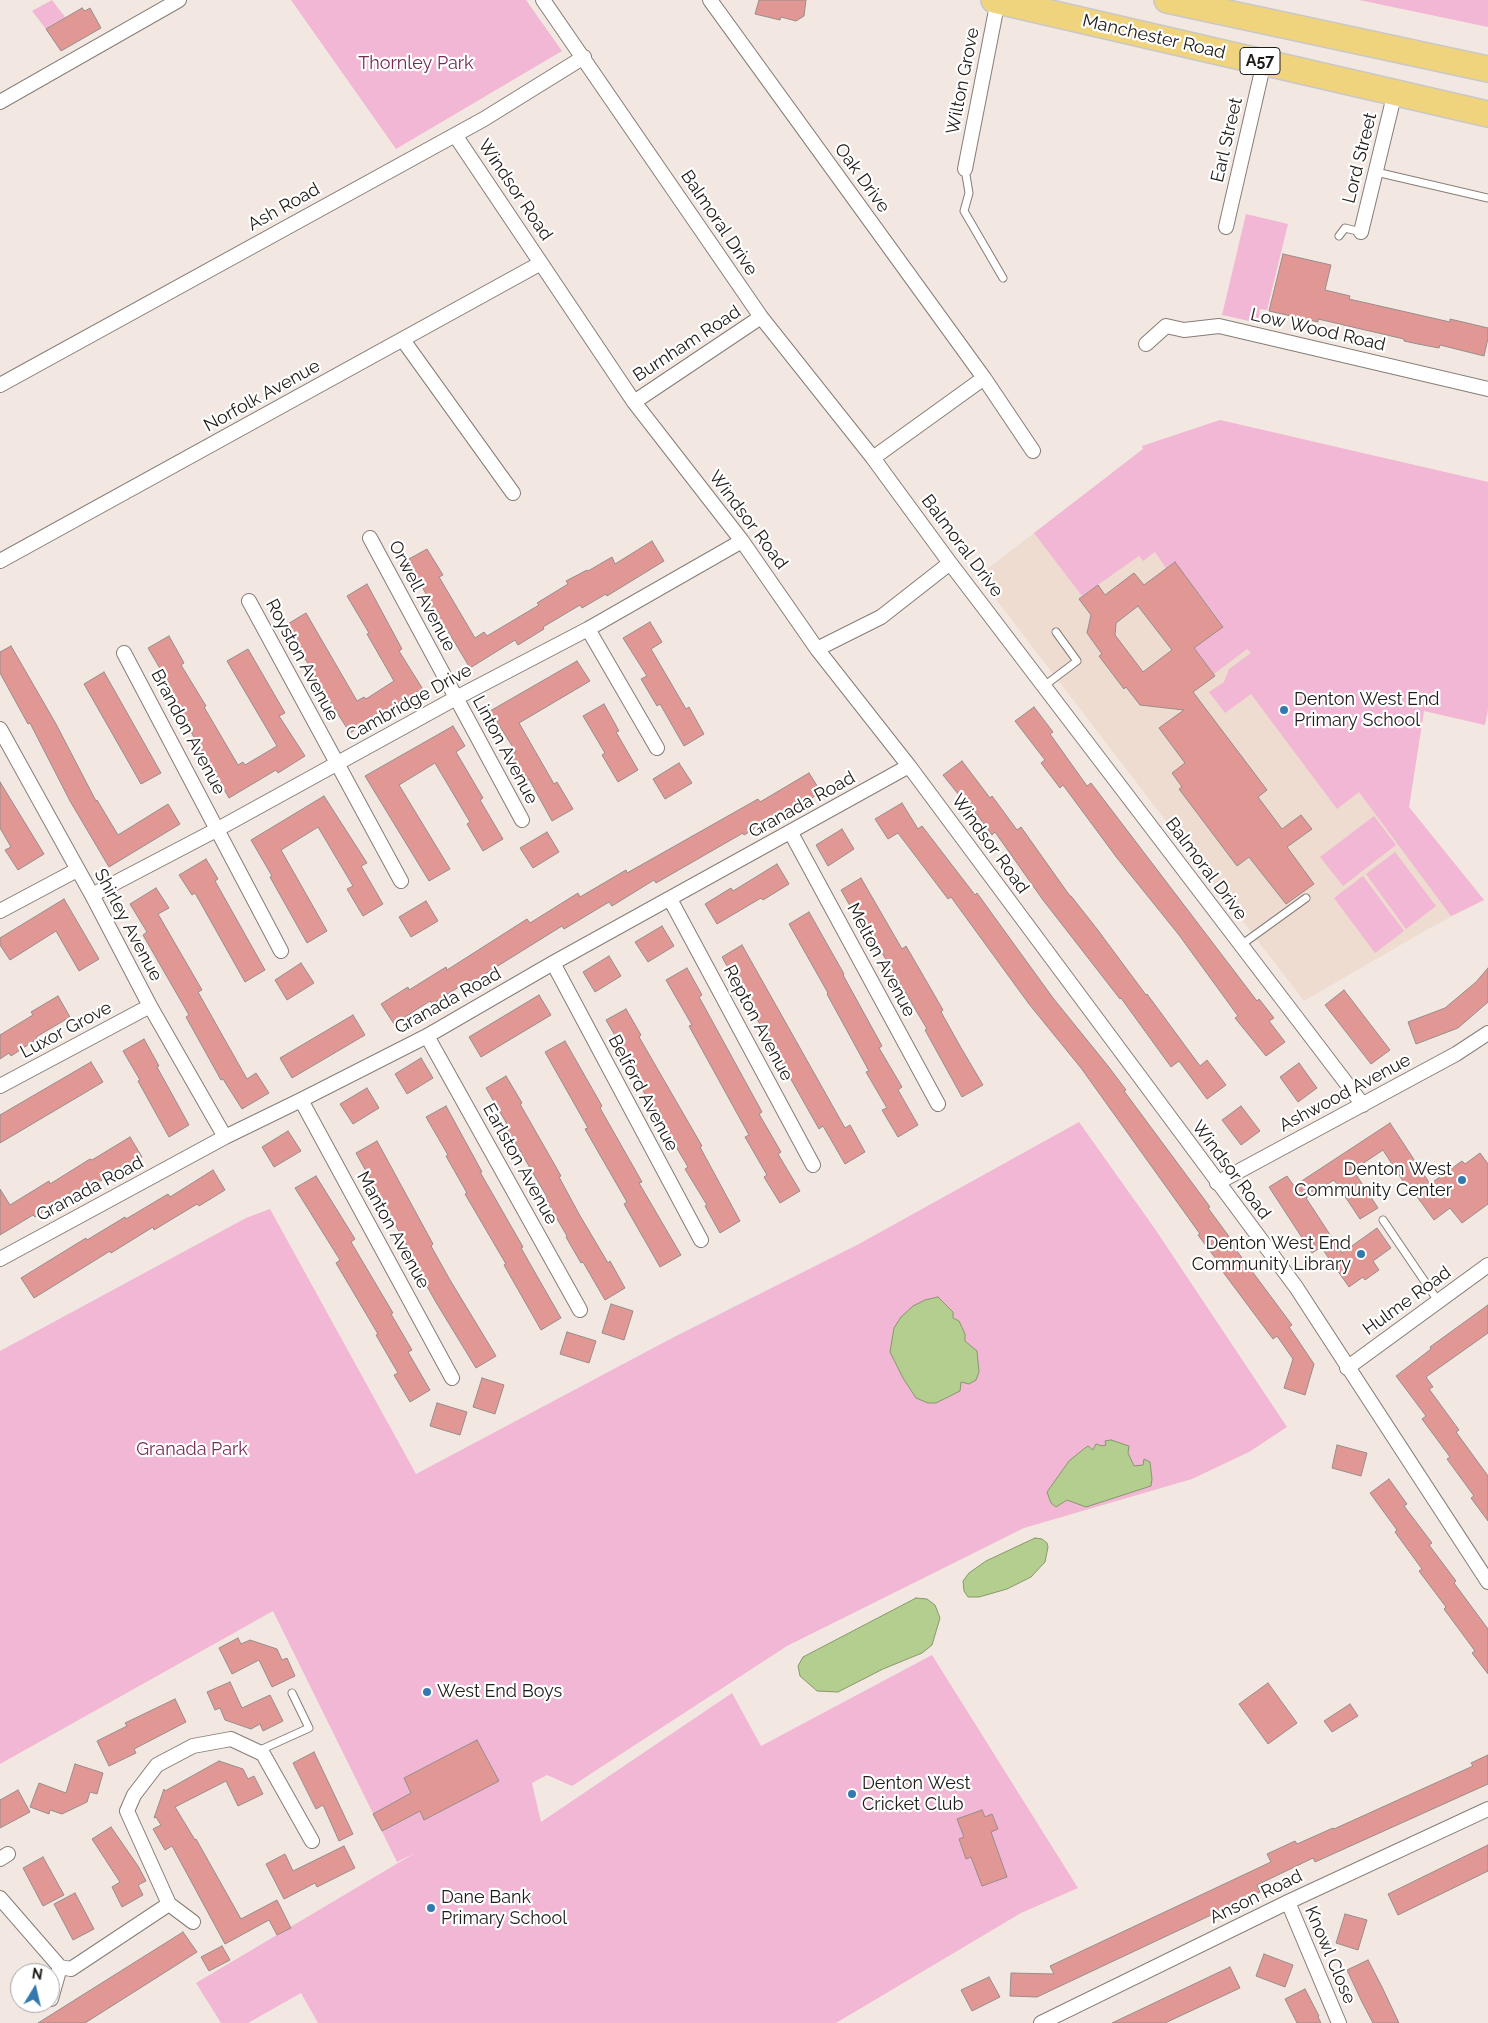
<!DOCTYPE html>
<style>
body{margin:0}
#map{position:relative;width:1488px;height:2023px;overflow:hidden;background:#f2e8e1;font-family:Raleway,sans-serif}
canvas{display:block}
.north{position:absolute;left:10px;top:1963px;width:50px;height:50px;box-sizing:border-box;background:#fff;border:1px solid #a5a4a3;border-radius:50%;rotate:9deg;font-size:14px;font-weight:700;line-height:20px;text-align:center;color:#1e1b18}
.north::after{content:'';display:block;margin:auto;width:18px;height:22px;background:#327aae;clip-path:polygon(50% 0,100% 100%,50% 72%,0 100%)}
</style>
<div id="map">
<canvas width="1488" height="2023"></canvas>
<div class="north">N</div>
</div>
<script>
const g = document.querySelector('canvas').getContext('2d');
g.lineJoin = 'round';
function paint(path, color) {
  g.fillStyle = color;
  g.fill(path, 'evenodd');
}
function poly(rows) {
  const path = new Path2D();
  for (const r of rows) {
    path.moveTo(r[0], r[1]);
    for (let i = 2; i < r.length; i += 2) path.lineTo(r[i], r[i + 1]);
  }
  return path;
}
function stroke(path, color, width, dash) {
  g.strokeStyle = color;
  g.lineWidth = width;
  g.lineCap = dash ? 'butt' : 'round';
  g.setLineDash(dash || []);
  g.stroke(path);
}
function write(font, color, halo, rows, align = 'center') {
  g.font = font + ' Raleway,sans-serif';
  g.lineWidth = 4.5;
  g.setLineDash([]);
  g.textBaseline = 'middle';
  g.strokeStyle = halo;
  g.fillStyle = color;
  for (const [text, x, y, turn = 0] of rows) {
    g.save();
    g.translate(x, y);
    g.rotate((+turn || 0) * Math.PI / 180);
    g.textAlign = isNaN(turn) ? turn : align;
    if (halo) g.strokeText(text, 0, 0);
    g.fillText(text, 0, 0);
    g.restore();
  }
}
const built = poly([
 [1220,420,1488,482,1488,709,1485,725,1424,711,1409,807,1484,900,1428,929,1304,1001,978,576,1143,449,1142,446]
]);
const green = poly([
 [52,0,65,17,46,29,32,11],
 [291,0,526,0,562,51,396,149],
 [1359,0,1488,0,1488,27],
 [1246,214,1288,224,1267,310,1260,309,1258,323,1222,315],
 [1220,420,1488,482,1488,709,1485,725,1424,711,1409,807,1484,900,1451,916,1359,792,1337,809,1251,694,1225,713,1209,692,1224,682,1229,669,1251,653,1247,649,1214,674,1194,648,1223,626,1175,562,1166,568,1155,552,1143,561,1139,556,1082,596,1034,533,1143,449,1142,446],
 [1374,816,1396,845,1343,886,1320,857],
 [1395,852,1436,906,1406,929,1366,874],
 [1363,876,1404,931,1375,953,1334,898],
 [1079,1122,1155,1229,1287,1427,1249,1452,1192,1479,1024,1528,787,1646,572,1786,547,1775,532,1783,541,1822,732,1693,761,1746,932,1655,1078,1888,1021,1913,836,2023,318,2023,301,1993,248,2023,221,2023,196,1983,415,1853,397,1862,273,1611,0,1764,0,1351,246,1218,270,1209,416,1474,674,1337,857,1245]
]);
const water = poly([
 [938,1297,953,1312,953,1318,959,1321,965,1334,965,1341,977,1351,979,1372,976,1380,969,1384,961,1382,960,1391,936,1403,928,1403,916,1398,903,1378,890,1352,894,1328,901,1317,913,1306,925,1300,938,1297],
 [1111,1440,1129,1446,1128,1453,1134,1466,1143,1465,1144,1459,1150,1462,1152,1479,1151,1486,1086,1507,1067,1500,1056,1507,1051,1503,1047,1492,1069,1461,1085,1448,1088,1446,1093,1450,1096,1444,1102,1446,1106,1445,1105,1441,1111,1440],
 [1035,1538,1042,1539,1047,1543,1048,1547,1045,1562,1031,1577,1007,1589,979,1597,968,1597,964,1591,963,1581,969,1573,986,1561,1035,1538],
 [916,1598,927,1599,935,1605,940,1618,932,1645,922,1653,883,1669,838,1692,817,1691,800,1676,798,1666,803,1657,916,1598]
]);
const building = poly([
 [759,0,806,0,804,16,796,21,781,17,780,20,755,14,759,0],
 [82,8,85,11,90,8,101,28,61,51,46,29,82,8],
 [1283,254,1331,265,1325,290,1350,296,1349,299,1450,322,1450,319,1488,328,1488,338,1484,356,1440,345,1439,348,1418,344,1404,341,1404,339,1318,319,1318,322,1269,311,1283,254],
 [652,541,664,561,607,596,606,594,582,608,580,605,543,627,544,629,518,645,515,640,470,668,446,628,443,630,427,603,430,601,407,560,427,549,443,575,439,577,475,638,484,632,487,636,539,605,537,603,568,584,566,581,587,570,588,571,612,557,615,564,652,541],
 [1175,562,1223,627,1194,648,1215,676,1193,692,1267,790,1258,797,1282,829,1301,815,1312,829,1287,847,1314,884,1286,904,1249,857,1237,866,1179,789,1182,787,1172,773,1185,763,1159,728,1184,710,1140,705,1126,687,1124,689,1099,656,1102,654,1087,633,1091,615,1079,599,1098,585,1105,595,1134,573,1144,585,1175,562],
 [1138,606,1172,650,1143,672,1115,635,1116,623,1138,606],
 [367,584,402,649,399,651,424,691,397,707,396,705,350,733,324,692,286,625,306,613,357,701,364,697,366,699,394,681,367,634,369,633,347,596,367,584],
 [650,622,662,642,651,649,686,709,689,707,704,734,684,746,660,704,657,706,641,679,647,676,623,638,650,622],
 [169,636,184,663,181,665,206,706,204,707,238,765,243,762,245,765,277,746,227,661,248,649,285,713,279,716,305,756,278,773,276,770,229,798,191,732,193,731,170,691,172,689,148,648,169,636],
 [11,646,56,724,96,801,97,800,118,835,168,804,180,824,109,867,70,801,30,723,28,724,0,673,0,652,11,646],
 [577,661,590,681,519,723,554,784,557,782,573,809,552,821,529,779,526,781,510,755,516,752,490,711,577,661],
 [104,672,161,773,141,784,84,684,104,672],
 [604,704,619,731,616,732,638,770,618,782,602,755,605,753,583,716,604,704],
 [1034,707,1053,732,1050,734,1087,786,1091,783,1257,1001,1259,999,1274,1018,1269,1021,1285,1042,1266,1056,1235,1018,1238,1016,1179,935,1117,858,1063,785,1060,788,1041,763,1045,760,1015,721,1034,707],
 [453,726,465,746,456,752,483,798,480,800,503,839,483,851,467,824,470,822,435,763,399,785,450,869,429,881,365,776,453,726],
 [962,761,990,798,992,796,1017,830,1021,827,1070,896,1071,896,1097,929,1146,995,1147,994,1200,1066,1207,1060,1226,1085,1207,1099,1179,1061,1171,1067,1121,998,1120,999,1043,900,995,832,992,835,964,797,962,799,943,775,962,761],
 [679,763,692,783,665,799,653,779,679,763],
 [809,773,821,792,795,809,793,805,744,835,743,833,656,883,654,880,612,906,609,902,564,929,562,926,472,982,470,980,432,1004,430,1001,394,1024,381,1004,408,987,409,990,446,967,447,970,527,919,530,923,578,893,580,897,626,870,627,873,758,799,760,802,809,773],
 [0,782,44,854,18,870,5,850,11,847,0,828,0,782],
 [324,796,367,863,361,866,383,904,363,916,347,889,353,886,318,827,281,850,327,931,307,943,270,877,272,876,251,840,324,796],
 [902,803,918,829,922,826,975,895,977,893,1053,998,1108,1066,1126,1090,1124,1091,1210,1207,1208,1208,1236,1246,1234,1247,1292,1325,1289,1327,1314,1364,1305,1395,1284,1388,1293,1359,1277,1336,1273,1339,1223,1272,1225,1271,1198,1235,1200,1234,1081,1068,1029,1004,951,897,948,899,898,833,888,839,875,819,902,803],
 [842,829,854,849,828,866,816,845,842,829],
 [547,832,559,852,533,868,520,848,547,832],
 [206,859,218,879,215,881,265,970,245,982,195,893,192,895,179,875,206,859],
 [777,864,789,884,763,900,761,898,717,924,705,904,731,888,733,891,777,864],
 [861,878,902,949,906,946,928,984,943,1010,941,1012,960,1046,983,1085,962,1097,925,1030,927,1029,901,985,881,951,877,953,841,890,861,878],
 [156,888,169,908,158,914,202,990,198,992,221,1033,247,1079,256,1073,269,1093,242,1109,223,1079,221,1080,186,1017,189,1015,143,935,147,932,130,904,156,888],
 [64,899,99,959,79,971,56,931,10,960,0,945,0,938,64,899],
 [426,901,438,921,411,937,399,917,426,901],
 [809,912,844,974,843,975,882,1046,879,1048,902,1087,898,1090,918,1125,898,1137,882,1110,887,1108,866,1072,869,1071,827,994,828,993,789,924,809,912],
 [662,926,674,946,648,962,635,942,662,926],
 [742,945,845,1128,850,1125,865,1152,845,1164,823,1126,819,1129,722,957,742,945],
 [609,956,621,976,595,992,583,972,609,956],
 [301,963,314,983,287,1000,275,980,301,963],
 [687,968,702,995,699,997,762,1112,759,1114,781,1152,778,1154,800,1191,780,1203,764,1177,767,1175,745,1137,749,1135,689,1026,692,1025,666,980,687,968],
 [1488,968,1488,1002,1458,1028,1416,1044,1408,1022,1445,1008,1476,982,1488,968],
 [1344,990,1390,1050,1371,1064,1325,1005,1344,990],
 [539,995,551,1015,481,1057,469,1037,539,995],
 [58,996,70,1017,36,1037,37,1039,11,1056,9,1053,0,1059,0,1035,33,1015,31,1012,58,996],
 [626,1009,641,1035,639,1037,702,1146,700,1147,740,1221,720,1233,705,1206,707,1205,685,1169,688,1167,625,1060,628,1058,606,1020,626,1009],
 [353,1015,365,1035,292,1078,280,1058,353,1015],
 [144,1039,159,1066,157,1067,189,1125,169,1137,138,1081,140,1080,123,1051,144,1039],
 [565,1041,602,1106,600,1108,642,1182,639,1183,681,1255,660,1267,624,1204,627,1202,585,1129,588,1128,545,1052,565,1041],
 [421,1058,433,1078,407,1094,395,1074,421,1058],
 [91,1062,103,1082,0,1143,0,1115,91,1062],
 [1299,1063,1317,1088,1298,1102,1280,1077,1299,1063],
 [506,1076,522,1103,520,1104,561,1176,559,1177,579,1214,608,1263,610,1261,625,1288,605,1300,583,1262,581,1263,566,1237,567,1236,545,1198,547,1197,505,1125,507,1124,486,1088,506,1076],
 [367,1088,379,1108,353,1124,340,1104,367,1088],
 [446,1106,482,1172,480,1172,523,1247,521,1248,561,1318,541,1330,504,1265,506,1264,465,1194,467,1193,446,1156,448,1155,426,1117,446,1106],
 [1241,1106,1260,1131,1241,1145,1222,1120,1241,1106],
 [1390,1123,1430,1184,1462,1161,1465,1164,1480,1153,1488,1164,1488,1204,1462,1223,1450,1208,1434,1220,1410,1187,1408,1189,1383,1150,1353,1170,1378,1208,1360,1219,1334,1180,1306,1198,1342,1253,1377,1228,1391,1248,1373,1261,1379,1270,1365,1280,1363,1277,1349,1287,1321,1247,1312,1253,1269,1187,1287,1176,1294,1186,1390,1123],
 [288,1131,301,1151,274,1167,262,1147,288,1131],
 [130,1137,142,1157,76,1195,75,1193,35,1217,33,1215,0,1235,0,1189,10,1205,49,1181,50,1184,90,1159,92,1160,130,1137],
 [377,1141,433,1244,431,1246,450,1280,496,1356,476,1368,437,1304,415,1265,417,1264,356,1153,377,1141],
 [213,1170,225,1190,199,1206,197,1204,154,1230,153,1227,111,1253,110,1251,34,1298,21,1278,86,1238,87,1240,125,1217,126,1219,168,1194,170,1197,213,1170],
 [316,1176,355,1239,351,1242,393,1313,391,1314,412,1350,408,1352,430,1390,410,1402,394,1375,398,1373,376,1335,378,1334,336,1263,340,1260,295,1188,316,1176],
 [611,1304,633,1311,624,1340,602,1333,611,1304],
 [1488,1305,1488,1333,1426,1377,1433,1387,1429,1389,1459,1430,1456,1432,1488,1476,1488,1521,1471,1498,1474,1496,1447,1459,1450,1457,1422,1419,1426,1416,1396,1376,1431,1349,1430,1347,1488,1305],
 [567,1332,596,1341,589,1363,560,1354,567,1332],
 [482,1378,504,1385,495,1414,473,1407,482,1378],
 [437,1403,467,1412,460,1435,430,1426,437,1403],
 [1337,1445,1367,1453,1361,1476,1332,1468,1337,1445],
 [1389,1479,1407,1504,1404,1506,1432,1543,1429,1545,1456,1581,1454,1583,1488,1629,1488,1674,1472,1653,1475,1651,1444,1609,1446,1607,1419,1571,1422,1569,1395,1532,1397,1530,1370,1493,1389,1479],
 [238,1638,241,1644,250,1640,277,1649,282,1660,287,1658,295,1676,272,1687,259,1660,232,1674,219,1648,238,1638],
 [230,1682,242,1708,270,1695,283,1721,263,1731,260,1724,251,1729,225,1720,220,1708,215,1710,207,1692,230,1682],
 [1268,1683,1297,1723,1268,1744,1239,1704,1268,1683],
 [175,1699,186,1722,134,1749,136,1753,109,1766,97,1741,127,1726,125,1723,175,1699],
 [1350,1704,1358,1716,1332,1732,1324,1721,1350,1704],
 [477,1740,499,1781,424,1820,420,1811,382,1831,373,1814,411,1793,404,1778,477,1740],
 [314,1752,353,1834,339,1841,323,1805,316,1809,293,1763,314,1752],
 [1488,1755,1488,1784,1315,1862,1313,1858,1257,1885,1260,1892,1037,1997,1010,1996,1011,1973,1054,1974,1050,1966,1271,1862,1267,1854,1295,1841,1297,1844,1333,1828,1334,1829,1473,1766,1471,1763,1488,1755],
 [219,1761,243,1769,248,1779,254,1776,263,1794,238,1806,226,1781,175,1807,195,1840,196,1839,241,1919,277,1900,291,1928,277,1935,269,1920,225,1944,172,1846,165,1850,153,1829,161,1825,156,1817,154,1818,164,1789,165,1791,219,1761],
 [75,1764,103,1773,97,1794,90,1792,87,1802,62,1814,50,1810,49,1814,30,1807,39,1783,66,1793,75,1764],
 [18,1790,30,1812,0,1828,0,1800,18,1790],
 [982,1810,985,1817,992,1814,998,1829,991,1832,1007,1877,982,1886,971,1857,966,1859,959,1839,964,1837,957,1819,982,1810],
 [111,1827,138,1866,146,1881,138,1885,143,1895,122,1907,112,1887,120,1882,92,1839,111,1827],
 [1488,1845,1488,1871,1398,1915,1388,1894,1488,1845],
 [344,1846,355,1868,317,1887,315,1883,284,1899,266,1864,285,1854,293,1871,344,1846],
 [43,1857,64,1895,43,1906,23,1868,43,1857],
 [75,1893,94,1929,73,1940,54,1904,75,1893],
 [1345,1914,1367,1920,1358,1950,1336,1943,1345,1914],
 [183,1932,197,1952,85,2023,38,2023,183,1932],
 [222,1946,230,1960,209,1971,201,1957,222,1946],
 [1264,1954,1293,1965,1285,1987,1256,1976,1264,1954],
 [1368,1960,1382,1987,1399,2023,1373,2023,1362,2002,1347,1970,1368,1960],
 [1230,1967,1240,1988,1165,2023,1112,2023,1230,1967],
 [989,1977,1000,1997,972,2011,961,1990,989,1977],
 [1305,1989,1319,2016,1318,2017,1321,2023,1297,2023,1285,1999,1305,1989]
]);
const lane = poly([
 [965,169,969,193,964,211,1003,278],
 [1376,172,1488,198],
 [1339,236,1345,228,1361,232],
 [1044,686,1077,661,1056,632],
 [1241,945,1306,898],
 [1383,1220,1438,1301],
 [258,1751,309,1728,292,1693]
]);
const street = poly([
 [543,0,761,317,873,458,950,563,1363,1105],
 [710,0,984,378,1033,451],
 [0,102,179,0],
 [455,135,634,402,742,541,817,649,909,766,1296,1287,1488,1582],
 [965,169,998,0],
 [1226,227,1264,62],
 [1361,232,1395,92],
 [403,340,513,493],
 [1146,344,1166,326,1184,330,1219,326,1488,389],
 [0,385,484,119,584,57],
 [634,402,761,317],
 [873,458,984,378],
 [370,538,522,820],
 [0,561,541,263],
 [249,601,401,881],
 [588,629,657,748],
 [817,649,881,617,950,563],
 [124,653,281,951],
 [0,729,92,895,150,1006,225,1137],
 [791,833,938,1104],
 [92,895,218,829,456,698,588,629,742,541],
 [670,899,813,1165],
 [0,911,77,870],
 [553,963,701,1240],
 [427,1036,580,1310],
 [0,1086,150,1006],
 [301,1100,452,1378],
 [1217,1183,1456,1054,1488,1033],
 [0,1259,225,1137,301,1100,427,1036,553,963,909,766],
 [1347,1368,1488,1265],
 [0,1859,8,1854],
 [0,1898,60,1967,71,1969,169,1904,127,1811,134,1795,157,1765,193,1746,231,1739,263,1754,312,1841],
 [1288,1902,1339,2023],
 [169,1904,193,1922],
 [51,1999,60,1967],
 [1041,2023,1288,1902,1488,1809]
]);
const highway = poly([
 [994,0,1488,114],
 [1167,0,1488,69]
]);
const markers = [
 [1284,710,5,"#327aae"],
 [1462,1180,5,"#327aae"],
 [1361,1254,5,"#327aae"],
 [427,1692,5,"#327aae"],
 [852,1794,5,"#327aae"],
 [431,1908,5,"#327aae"]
];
const shields = [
 [1260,61,40]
];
const shieldNames = [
 ["A57",1260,61]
];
const streetNames = [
 ["Manchester Road",1154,37,13],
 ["Wilton Grove",963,81,-79],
 ["Earl Street",1227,140,-77],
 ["Lord Street",1360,158,-76],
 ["Oak Drive",862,178,54],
 ["Windsor Road",515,190,56],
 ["Ash Road",284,207,-29],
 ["Balmoral Drive",719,223,56],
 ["Low Wood Road",1318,330,13],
 ["Burnham Road",687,344,-33],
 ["Norfolk Avenue",262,396,-29],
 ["Windsor Road",748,520,53],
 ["Balmoral Drive",962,546,53],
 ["Orwell Avenue",422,596,62],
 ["Royston Avenue",302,660,62],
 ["Cambridge Drive",409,703,-29],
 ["Brandon Avenue",188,732,62],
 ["Linton Avenue",505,750,62],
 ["Granada Road",802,805,-29],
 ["Windsor Road",990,844,54],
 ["Balmoral Drive",1206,869,53],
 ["Shirley Avenue",128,925,62],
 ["Melton Avenue",881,960,62],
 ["Granada Road",448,1001,-29],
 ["Repton Avenue",758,1023,62],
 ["Luxor Grove",66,1030,-28],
 ["Belford Avenue",643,1093,62],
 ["Ashwood Avenue",1345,1093,-28],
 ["Earlston Avenue",520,1164,61],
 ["Windsor Road",1231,1170,53],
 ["Granada Road",90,1189,-28],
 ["Manton Avenue",393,1230,61],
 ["Hulme Road",1407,1301,-36],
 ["Anson Road",1256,1897,-26],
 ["Knowl Close",1330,1955,67]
];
const parkNames = [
 ["Thornley Park",416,64],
 ["Granada Park",192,1450]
];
const poiNames = [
 ["Denton West End",1294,700],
 ["Primary School",1294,721],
 ["Denton West",1452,1170,"right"],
 ["Community Center",1452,1191,"right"],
 ["Denton West End",1351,1244,"right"],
 ["Community Library",1351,1265,"right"],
 ["West End Boys",437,1692],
 ["Denton West",862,1784],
 ["Cricket Club",862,1805],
 ["Dane Bank",441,1898],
 ["Primary School",441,1919]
];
paint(built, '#eedcd1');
paint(green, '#f1b7d4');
paint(water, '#b4ce8f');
stroke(water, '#87986b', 1);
paint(building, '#e19895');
stroke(building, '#988c8b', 1);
stroke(lane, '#867d77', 9);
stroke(street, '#867d77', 16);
stroke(highway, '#c9c8c8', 28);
stroke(lane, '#fff', 7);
stroke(street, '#fff', 14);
stroke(highway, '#f0d37d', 25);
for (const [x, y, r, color] of markers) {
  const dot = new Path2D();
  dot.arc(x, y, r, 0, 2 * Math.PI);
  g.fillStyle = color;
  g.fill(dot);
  stroke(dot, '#fff', 2);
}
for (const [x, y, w] of shields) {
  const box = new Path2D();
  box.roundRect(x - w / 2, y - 13.5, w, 27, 4);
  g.fillStyle = '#fff';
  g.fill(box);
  stroke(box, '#1e1b18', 1);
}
write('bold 16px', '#1e1b18', null, shieldNames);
write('18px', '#1e1b18', '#fff', streetNames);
write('18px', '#772b57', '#fff', parkNames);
write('18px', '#1e1b18', '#fff', poiNames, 'left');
</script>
